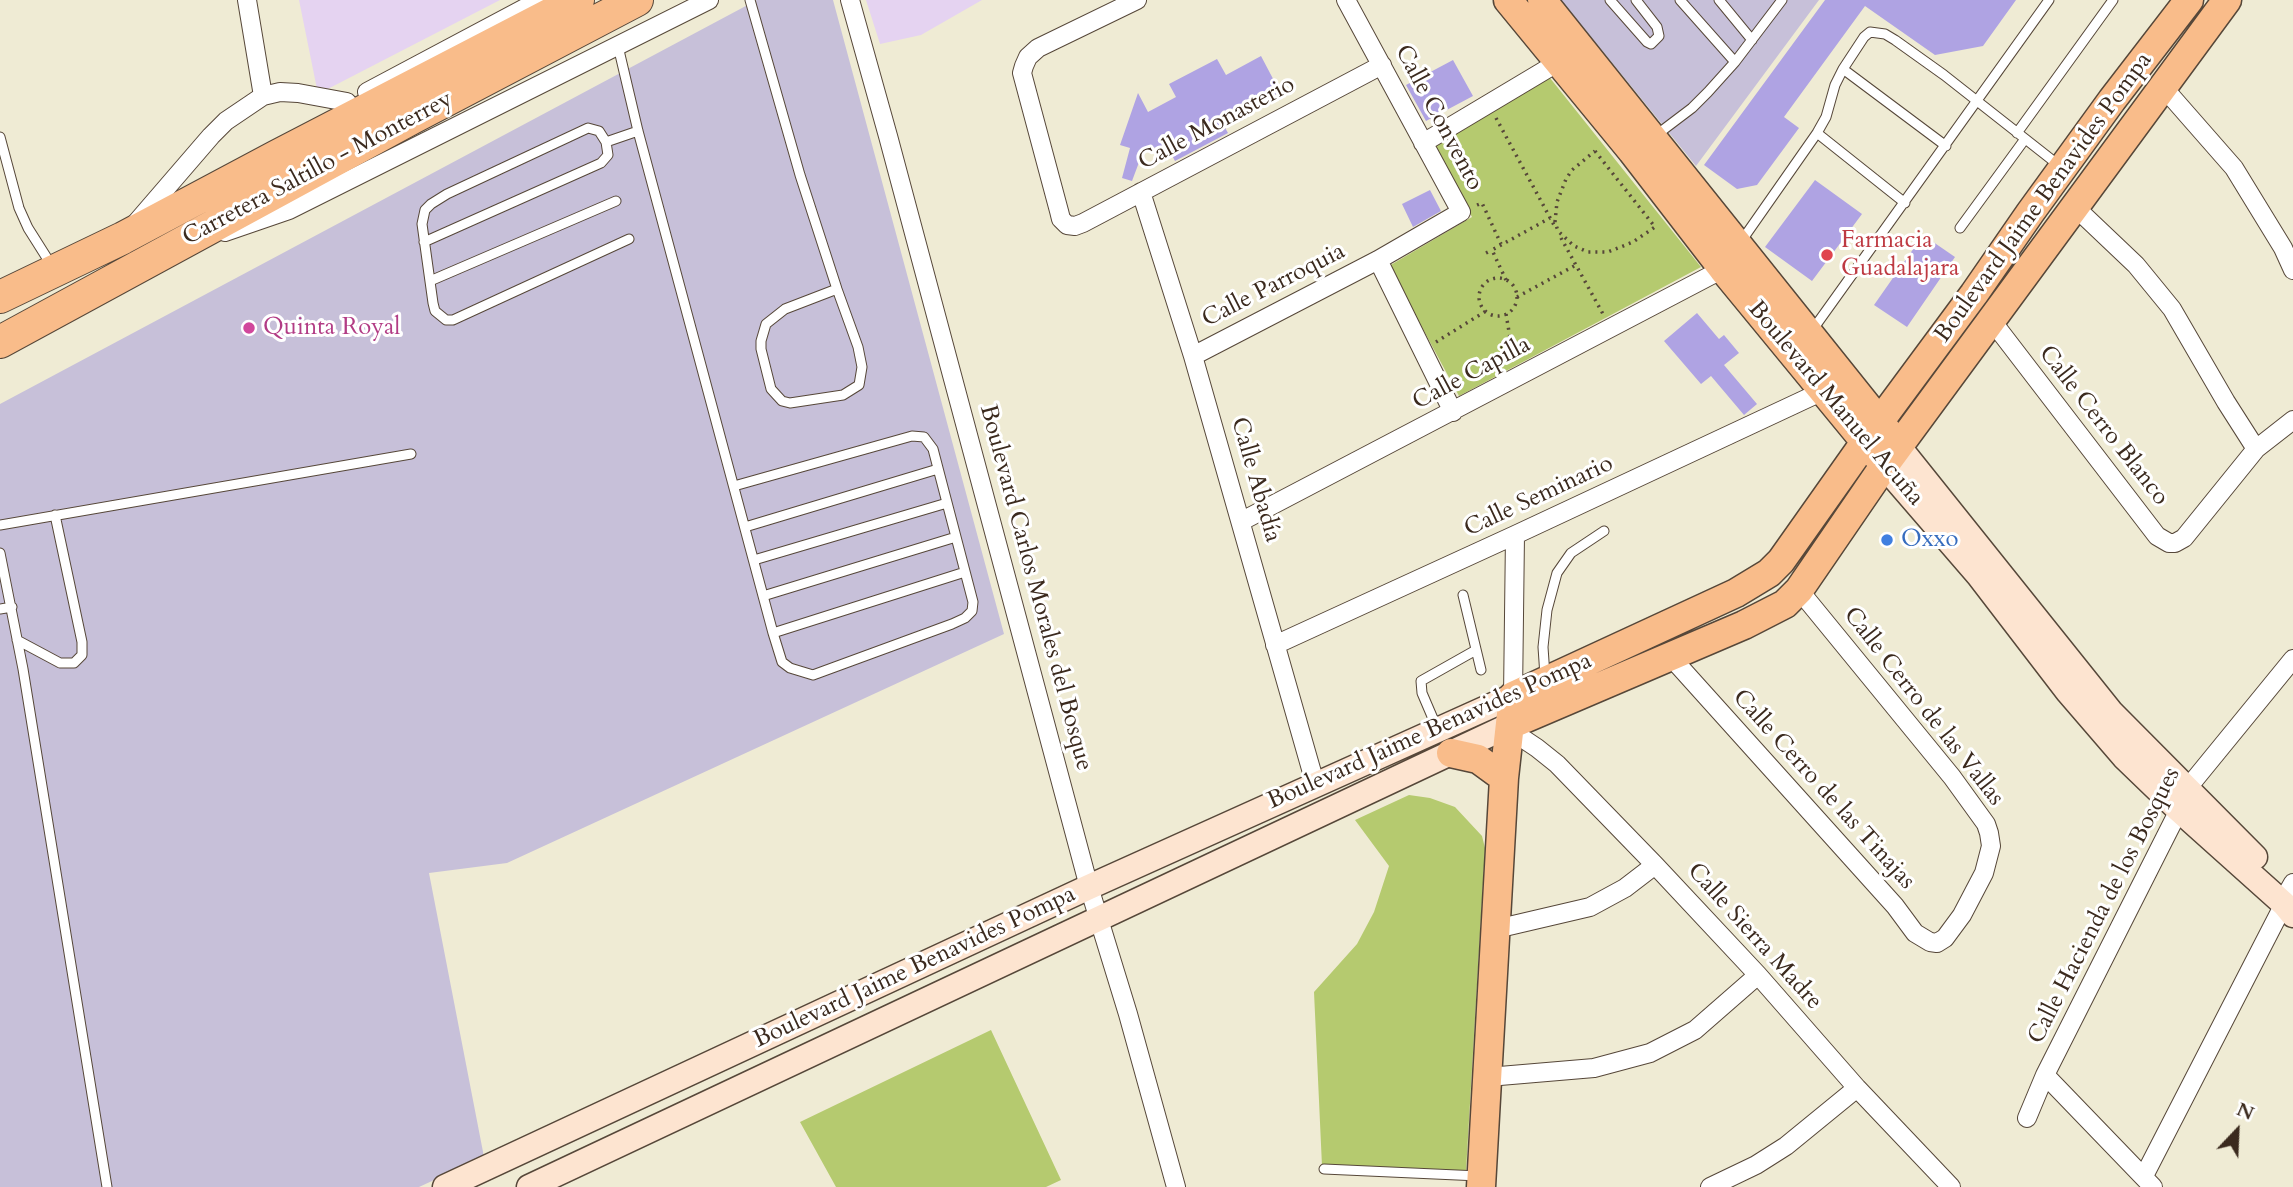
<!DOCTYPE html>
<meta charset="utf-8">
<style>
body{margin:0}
#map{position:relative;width:2293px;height:1187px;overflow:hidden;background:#efebd4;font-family:Cardo,serif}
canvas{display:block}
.north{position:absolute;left:2202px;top:1096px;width:70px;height:70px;-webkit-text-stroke:5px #fff;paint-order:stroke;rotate:23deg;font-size:19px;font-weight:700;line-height:28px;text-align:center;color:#3b2a1e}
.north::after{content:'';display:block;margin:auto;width:24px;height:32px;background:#3b2a1e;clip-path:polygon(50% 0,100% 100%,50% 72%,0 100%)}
</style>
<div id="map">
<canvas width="2293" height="1187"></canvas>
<div class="north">N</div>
</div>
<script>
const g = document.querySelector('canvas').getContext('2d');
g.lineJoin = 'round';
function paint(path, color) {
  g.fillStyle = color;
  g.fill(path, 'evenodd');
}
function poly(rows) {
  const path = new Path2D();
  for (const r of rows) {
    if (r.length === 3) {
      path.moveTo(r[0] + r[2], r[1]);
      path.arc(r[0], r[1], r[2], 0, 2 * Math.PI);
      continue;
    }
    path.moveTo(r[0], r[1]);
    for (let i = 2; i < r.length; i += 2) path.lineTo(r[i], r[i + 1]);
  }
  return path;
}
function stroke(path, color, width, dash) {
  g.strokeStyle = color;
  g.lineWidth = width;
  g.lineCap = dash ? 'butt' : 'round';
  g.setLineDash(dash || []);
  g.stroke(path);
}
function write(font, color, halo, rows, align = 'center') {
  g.font = font + ' Cardo,serif';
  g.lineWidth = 6;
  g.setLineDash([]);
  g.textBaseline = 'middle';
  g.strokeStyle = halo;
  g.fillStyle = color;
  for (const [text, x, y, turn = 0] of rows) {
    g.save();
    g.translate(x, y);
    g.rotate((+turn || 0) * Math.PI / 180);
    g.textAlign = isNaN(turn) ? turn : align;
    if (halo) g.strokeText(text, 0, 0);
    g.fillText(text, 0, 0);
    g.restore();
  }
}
const built = poly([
 [299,0,500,0,318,94],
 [866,0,982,0,921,35,880,44]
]);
const industrial = poly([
 [757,0,833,0,1004,634,507,863,429,873,484,1157,419,1187,0,1187,0,404],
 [1561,0,1819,0,1696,166]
]);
const green = poly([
 [1550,78,1701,267,1459,396,1389,266,1472,217,1433,144],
 [1409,795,1430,798,1455,807,1482,836,1485,848,1466,1171,1322,1166,1314,992,1357,944,1374,912,1389,866,1355,820],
 [991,1030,1061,1180,1046,1187,836,1187,800,1122]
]);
const building = poly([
 [1825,0,2016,0,1983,46,1935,55,1865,6,1784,117,1799,128,1757,185,1737,189,1704,165],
 [1261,56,1280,92,1223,124,1228,133,1175,161,1167,146,1144,149,1132,181,1122,178,1130,148,1120,145,1138,93,1148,112,1176,97,1169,84,1217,59,1226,75],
 [1453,60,1473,96,1426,121,1406,85],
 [1815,180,1862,214,1812,281,1765,247],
 [1430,190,1441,211,1413,227,1402,204],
 [1923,235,1955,257,1907,327,1874,305],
 [1697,313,1719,339,1724,335,1739,353,1724,365,1757,404,1744,415,1711,376,1701,384,1664,341]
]);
const path = poly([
 [1496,118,1554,225],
 [1595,151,1655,227,1633,242,1608,252,1588,252,1574,246,1558,231,1555,222,1557,202,1566,179,1572,170,1595,151],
 [1477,205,1482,203,1501,244],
 [1561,238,1603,314],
 [1486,253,1492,250],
 [1498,297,19],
 [1506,280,1492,250,1550,218],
 [1517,297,1576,265],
 [1506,314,1514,361],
 [1436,342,1486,311]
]);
const lane = poly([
 [750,0,800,175,837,289,858,347,862,367,859,385,843,395,790,403,782,401,771,389,761,349,761,341,766,324,785,309,837,289],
 [1610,0,1647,42,1651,44,1659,36,1657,27,1636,0],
 [1680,0,1735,62],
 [1719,0,1752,40],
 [618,46,638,131,773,633,782,662,790,668,813,675,952,624,965,618,972,611,973,602,933,449,924,437,912,436,734,486],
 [1843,69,1946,146],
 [1817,133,1905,203],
 [2017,133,2113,0],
 [1655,136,1692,108,1708,92,1735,62,1782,0],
 [0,137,19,208,28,228,52,266],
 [606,142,638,131],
 [1960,228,2025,139],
 [424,242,601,163,608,155,606,142,599,131,588,128,447,194,431,204,425,210,422,224,433,303,435,311,446,320,453,320,629,239],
 [1740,243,1817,133,1826,117,1835,85,1843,69,1864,37,1870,32,1885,34,1895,40,1944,75,2061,167],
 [430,281,616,201],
 [1811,332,2049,0],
 [0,525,411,454],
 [745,527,938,469],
 [0,553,23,669,107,1187],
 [754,560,947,503],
 [1463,595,1481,670],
 [763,596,956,537],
 [0,609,12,607],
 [773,633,965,572],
 [17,640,60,663,74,663,82,655,82,642,55,515],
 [1545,676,1543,647,1547,610,1557,573,1571,553,1604,531],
 [1437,728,1422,693,1421,681,1476,650],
 [1324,1169,1479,1176]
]);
const street = poly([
 [247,0,263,96],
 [850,0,888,136,1089,887,1128,1014,1176,1187],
 [1137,0,1038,48,1028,57,1024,66,1022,73,1059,211,1061,219,1067,225,1075,226,1083,223,1382,65],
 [2163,87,2234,168,2283,248,2293,270],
 [367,92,540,0],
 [1423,143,1567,57],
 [1141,192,1193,356,1315,783],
 [2076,208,2136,265,2172,309,2226,402,2256,449],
 [136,223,211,136,226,121,263,96,280,92,298,93,347,102],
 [225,232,289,210,709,0],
 [1378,260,1453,412],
 [1992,321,2157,536,2169,543,2175,543,2184,538,2256,449,2293,420],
 [1193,356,1378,260,1461,212,1346,0],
 [1242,521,1723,269],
 [1275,645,1515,535,1823,391],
 [1670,656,1895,906,1915,933,1930,942,1937,943,1945,938,1962,915,1984,873,1991,846,1989,833,1986,824,1952,777,1799,590],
 [1513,696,1515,535],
 [1509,735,1525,740,1537,748,1557,764,1655,865,1758,975,1857,1088,1951,1187],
 [2289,890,2293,883],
 [1496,929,1590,907,1625,888,1655,865],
 [2045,1075,2153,1187],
 [1488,1077,1594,1068,1650,1053,1695,1030,1758,975],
 [2027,1118,2045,1075,2179,810,2186,790,2293,659],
 [2144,1176,2284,904],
 [1710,1187,1756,1165,1786,1146,1857,1088]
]);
const secondary = poly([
 [1899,447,2111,712,2255,857],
 [1884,466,1979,576,2068,692,2124,757,2179,810,2284,904,2293,915],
 [445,1187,1089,887,1513,696],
 [529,1187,1510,725]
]);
const primary = poly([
 [1508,0,1632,151,1723,269,1876,455],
 [1542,0,1891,436],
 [1510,725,1744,625,1785,604,1799,590,1884,466,2227,0],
 [1451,753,1478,759,1504,778],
 [1481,1187,1504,778,1513,696,1736,593,1769,573,1781,561,1880,421,1974,294,2030,213,2112,100,2189,0]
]);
const highway = poly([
 [0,297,123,238,277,156,578,0],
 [0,342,414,117,637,0]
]);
const markers = [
 [1827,255,7,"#e0444e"],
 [249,328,7,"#d1479c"],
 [1887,540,7,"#3f7fe0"]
];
const streetNames = [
 ["Calle Convento",1438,118,62],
 ["Calle Monasterio",1217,124,-28],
 ["Carretera Saltillo - Monterrey",318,169,-28],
 ["Boulevard Jaime Benavides Pompa",2044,198,-54],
 ["Calle Parroquia",1274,286,-27],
 ["Calle Capilla",1472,374,-28],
 ["Boulevard Manuel Acuña",1835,404,50],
 ["Calle Cerro Blanco",2103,426,52],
 ["Calle Abadía",1255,480,74],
 ["Calle Seminario",1539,497,-25],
 ["Boulevard Carlos Morales del Bosque",1035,588,75],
 ["Calle Cerro de las Vallas",1923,707,52],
 ["Boulevard Jaime Benavides Pompa",1430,732,-24],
 ["Calle Cerro de las Tinajas",1823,790,48],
 ["Calle Hacienda de los Bosques",2105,906,-63],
 ["Calle Sierra Madre",1754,937,48],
 ["Boulevard Jaime Benavides Pompa",915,968,-25]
];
const healthNames = [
 ["Farmacia",1841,241],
 ["Guadalajara",1841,269]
];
const hotelNames = [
 ["Quinta Royal",263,328]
];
const shopNames = [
 ["Oxxo",1901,540]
];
paint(built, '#e5d3f1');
paint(industrial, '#c7c0d9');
paint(green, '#b5ca6f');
paint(building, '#afa3e3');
stroke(lane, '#564739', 11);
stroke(street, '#564739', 20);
stroke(secondary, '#564739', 27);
stroke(primary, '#564739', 31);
stroke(highway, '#564739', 34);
stroke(path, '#564739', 3.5, [2, 5]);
stroke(lane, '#fff', 9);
stroke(street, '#fff', 18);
stroke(secondary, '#fde4d0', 24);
stroke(primary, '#f9bc8a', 28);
stroke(highway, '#f9bc8a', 32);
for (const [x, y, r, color] of markers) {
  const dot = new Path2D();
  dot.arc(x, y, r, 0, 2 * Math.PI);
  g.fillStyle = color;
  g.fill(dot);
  stroke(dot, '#fff', 2.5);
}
write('24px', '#3b2a1e', '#fff', streetNames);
write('24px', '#be3a42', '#fff', healthNames, 'left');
write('24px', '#b23c85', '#fff', hotelNames, 'left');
write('24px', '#366cbe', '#fff', shopNames, 'left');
</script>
